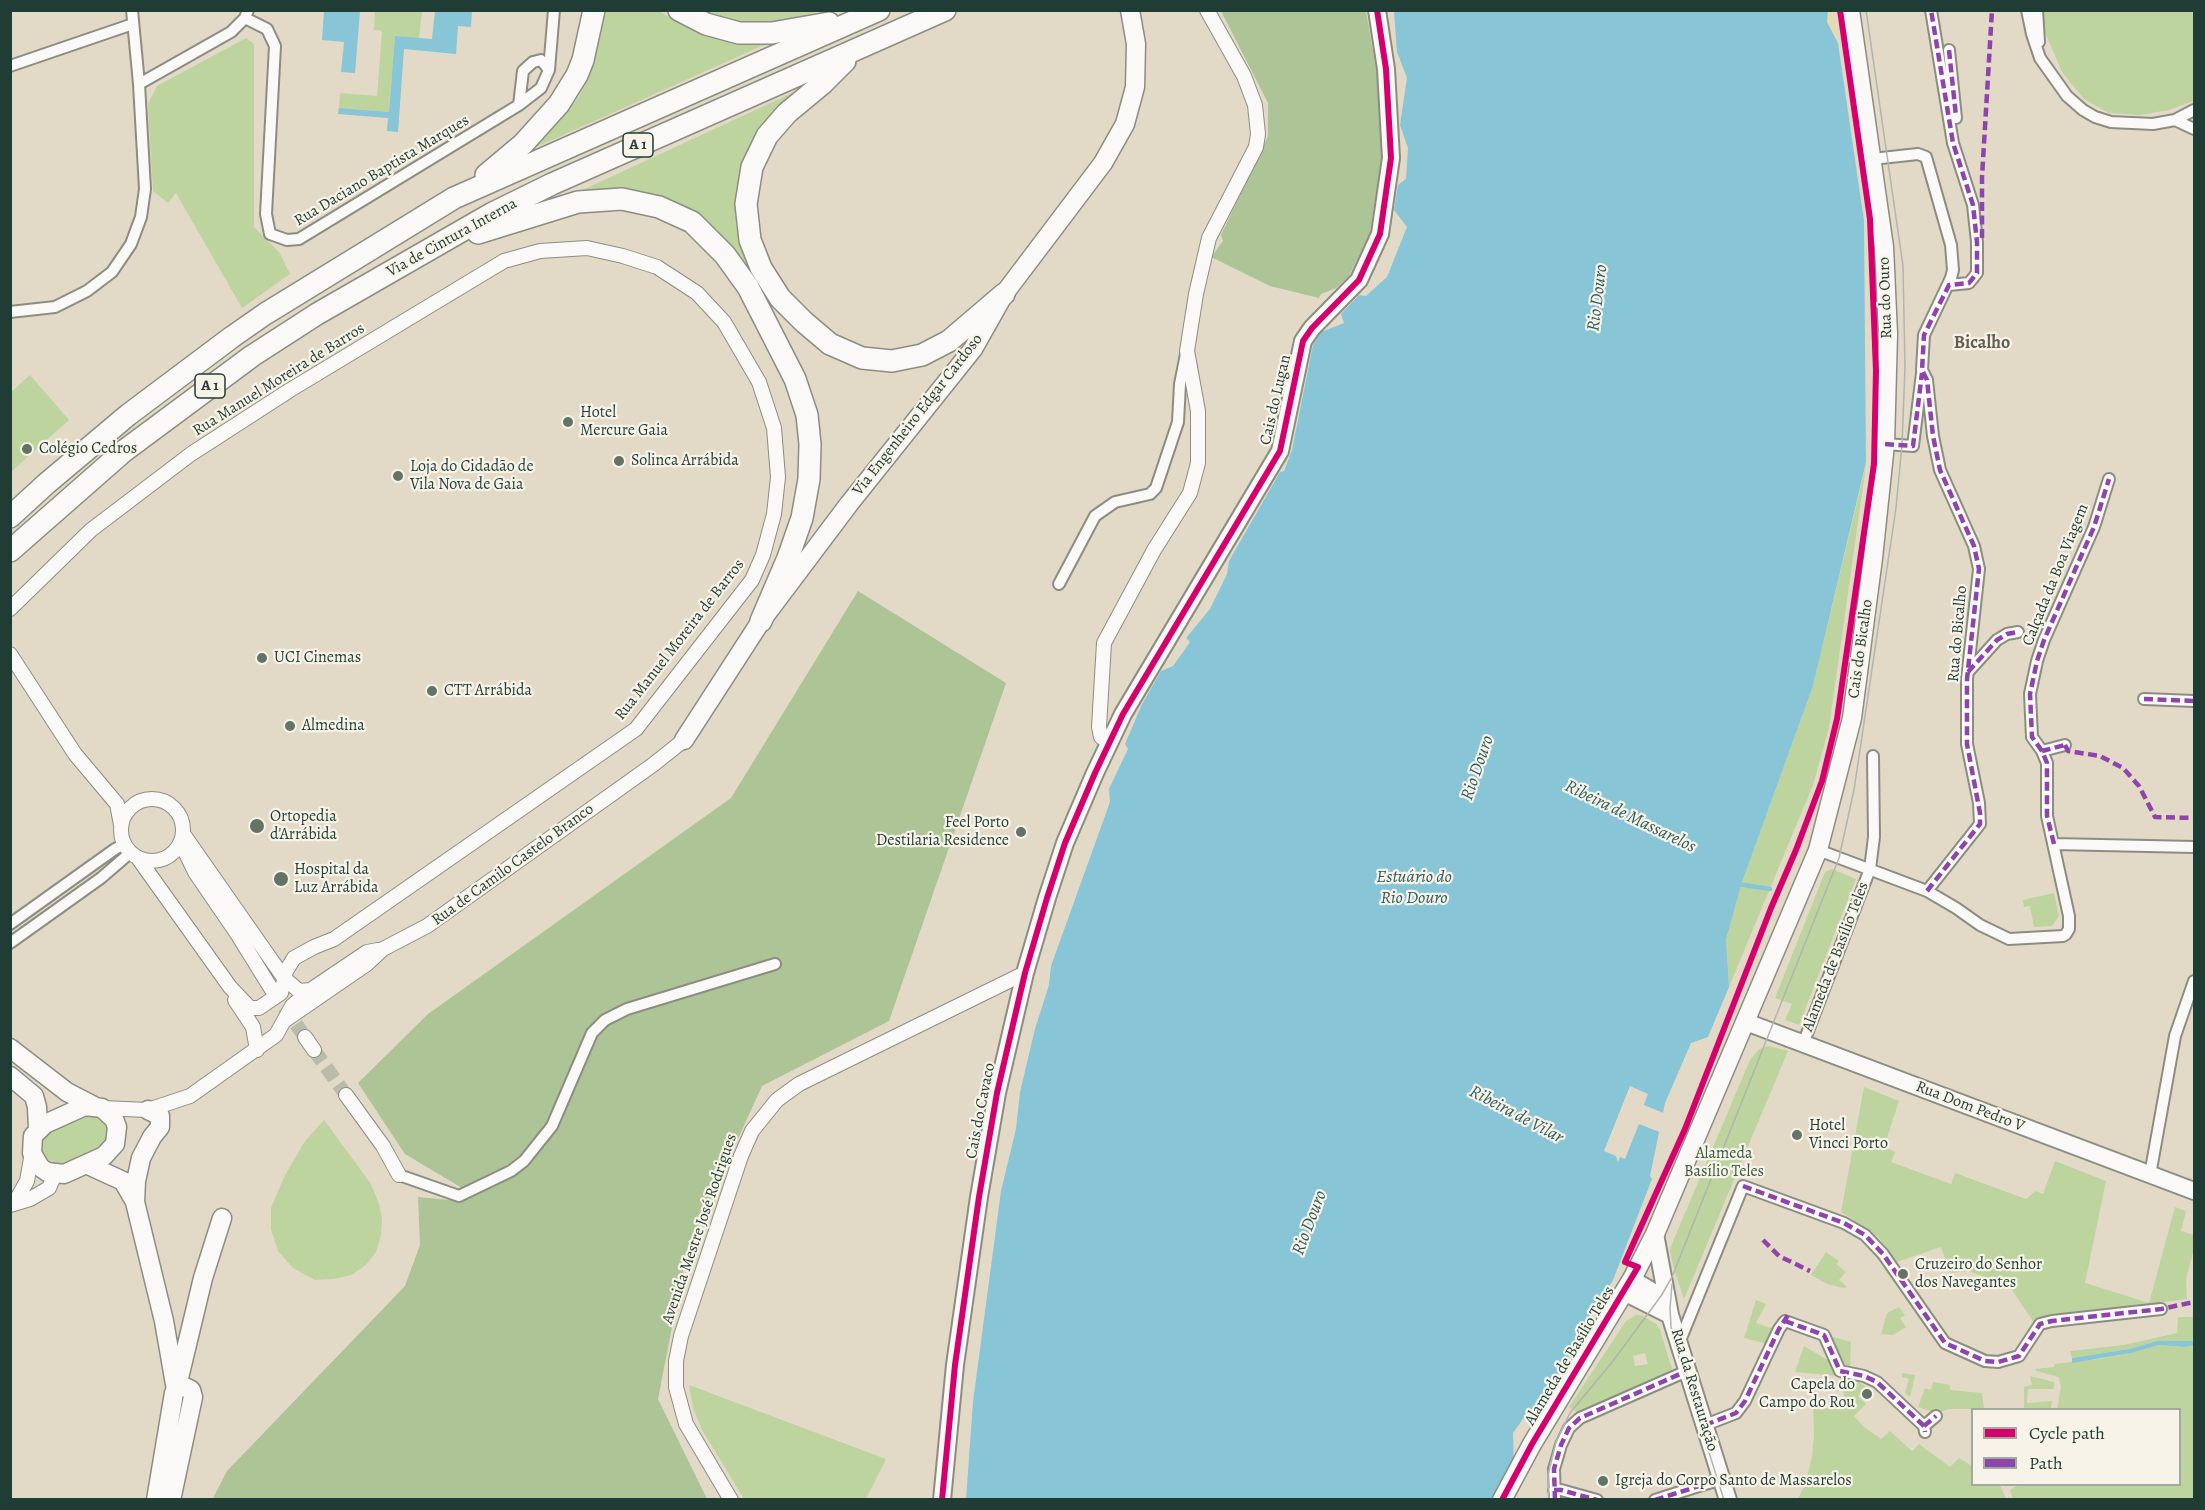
<!DOCTYPE html>
<meta charset="utf-8">
<style>
body{margin:0}
#map{position:relative;width:2205px;height:1510px;overflow:hidden;background:#e2dac7;font-family:Alegreya,serif}
canvas{display:block}
.frame{position:absolute;inset:0;border:12px solid #1f3d34;pointer-events:none}
.legend{position:absolute;left:1971px;top:1408px;width:210px;height:78px;box-sizing:border-box;background:#f7f3e8;border:2px solid #a1aaa0;margin:0;padding:8px 10px;list-style:none;font-size:18px;color:#1f3d34}
.legend li{display:flex;align-items:center;gap:12px;height:30px}
.legend b{width:30px;border:2px solid #a1aaa0}
</style>
<div id="map">
<canvas width="2205" height="1510"></canvas>
<div class="frame"></div>
<ul class="legend">
<li><b style="height:8px;background:#d6006c"></b>Cycle path</li>
<li><b style="height:8px;background:#8e44ad"></b>Path</li>
</ul>
</div>
<script>
const g = document.querySelector('canvas').getContext('2d');
g.lineJoin = 'round';
function paint(path, color) {
  g.fillStyle = color;
  g.fill(path, 'evenodd');
}
function poly(rows) {
  const path = new Path2D();
  for (const r of rows) {
    if (r.length === 3) {
      path.moveTo(r[0] + r[2], r[1]);
      path.arc(r[0], r[1], r[2], 0, 2 * Math.PI);
      continue;
    }
    path.moveTo(r[0], r[1]);
    for (let i = 2; i < r.length; i += 2) path.lineTo(r[i], r[i + 1]);
  }
  return path;
}
function stroke(path, color, width, dash) {
  g.strokeStyle = color;
  g.lineWidth = width;
  g.lineCap = dash ? 'butt' : 'round';
  g.setLineDash(dash || []);
  g.stroke(path);
}
function write(font, color, halo, rows, align = 'center') {
  g.font = font + ' Alegreya,serif';
  g.lineWidth = 4.5;
  g.setLineDash([]);
  g.textBaseline = 'middle';
  g.strokeStyle = halo;
  g.fillStyle = color;
  for (const [text, x, y, turn = 0] of rows) {
    g.save();
    g.translate(x, y);
    g.rotate((+turn || 0) * Math.PI / 180);
    g.textAlign = isNaN(turn) ? turn : align;
    if (halo) g.strokeText(text, 0, 0);
    g.fillText(text, 0, 0);
    g.restore();
  }
}
const green = poly([
 [375,11,422,11,419,39,395,37,389,112,339,108,340,93,377,96,382,31,374,30],
 [604,11,659,11,695,32,729,41,771,42,534,148,560,121,580,95,596,56],
 [696,11,819,11,801,17,768,24,737,24],
 [2036,11,2194,11,2194,101,2169,110,2140,115,2109,113,2084,99,2062,72],
 [246,38,254,44,254,227,279,252,290,274,242,308,176,193,168,203,153,191,148,104,157,86],
 [803,88,778,105,759,131,741,165,735,204,736,226,746,263,754,280,699,217,576,193],
 [30,375,69,420,11,472,11,392],
 [1866,465,1829,728,1813,785,1729,987,1726,940,1741,885,1813,686],
 [1832,869,1856,879,1799,1025,1785,1020,1792,1004,1775,998,1825,872],
 [2054,893,2059,916,2052,926,2034,927,2030,906,2024,907,2023,900],
 [1769,1046,1788,1051,1684,1299,1674,1269,1670,1251,1671,1246,1750,1060,1759,1049],
 [1864,1087,1899,1101,1884,1147,1895,1152,1891,1162,1951,1184,1955,1173,2026,1199,2036,1191,2043,1194,2055,1161,2106,1181,2085,1283,2149,1303,2175,1207,2186,1211,2181,1231,2194,1235,2194,1249,2186,1279,2187,1299,2047,1317,2035,1324,2010,1287,1969,1271,1950,1273,1941,1247,1897,1262,1879,1238,1868,1229,1841,1212],
 [86,1114,98,1115,107,1123,110,1135,105,1146,65,1164,59,1164,48,1160,42,1149,43,1137,46,1132],
 [324,1120,371,1184,379,1204,382,1219,381,1235,376,1252,366,1265,351,1275,334,1279,315,1280,293,1268,278,1251,271,1229,271,1208,284,1177,305,1141],
 [1826,1252,1839,1261,1836,1264,1846,1272,1839,1280,1847,1287,1844,1288,1827,1284,1811,1275],
 [1756,1300,1766,1304,1756,1323,1774,1329,1767,1344,1744,1338],
 [1899,1307,1905,1315,1900,1318,1906,1327,1893,1335,1881,1334,1887,1313],
 [1636,1315,1641,1315,1656,1324,1660,1330,1673,1372,1579,1413,1569,1407,1626,1321],
 [1645,1353,1648,1364,1635,1366,1633,1356],
 [2178,1317,2194,1317,2194,1341,2157,1341,2129,1349,2072,1358,2070,1351,2124,1345,2177,1333],
 [1833,1337,1851,1342,1850,1366,1841,1364,1834,1346],
 [2159,1345,2185,1347,2194,1345,2194,1499,2013,1499,2010,1490,2020,1484,2180,1484,2180,1410,2057,1409,2061,1387,2059,1377,2036,1371,2035,1369,2054,1367,2055,1364,2099,1359,2131,1353],
 [1804,1346,1831,1362,1838,1376,1795,1372],
 [1902,1373,1915,1375,1910,1397,1905,1393,1909,1379,1902,1377],
 [2030,1376,2054,1382,2054,1389,2028,1389,2027,1403,2052,1401,2051,1409,2024,1409,2024,1387,2032,1385],
 [1859,1382,1866,1387,1858,1396,1866,1404,1854,1416,1864,1427,1881,1439,1890,1431,1912,1451,1919,1444,1950,1467,1959,1458,1972,1466,1972,1484,2000,1485,2006,1499,1798,1499,1806,1482,1812,1456,1814,1436,1813,1400,1821,1410,1846,1401,1842,1389],
 [1933,1382,1950,1385,1950,1390,1982,1393,1984,1409,1949,1409,1936,1413,1918,1407,1925,1388,1931,1390],
 [689,1385,886,1459,866,1499,744,1499,702,1430,693,1408]
]);
const forest = poly([
 [1221,11,1366,11,1377,74,1382,156,1370,233,1349,276,1336,288,1321,294,1319,298,1270,286,1211,257,1223,241,1221,235,1268,136,1268,103],
 [858,591,1006,683,889,1021,762,1086,687,1250,658,1399,707,1499,212,1500,227,1471,405,1286,420,1245,418,1197,461,1201,462,1188,405,1154,358,1083,428,1014,731,798]
]);
const sand = poly([
 [1828,11,1833,11,1838,43,1827,22]
]);
const water = poly([
 [324,11,360,11,355,73,341,72,344,42,322,40],
 [435,11,472,11,471,27,458,26,456,54,404,49,398,132,387,131,388,118,338,114,339,108,389,112,395,36,432,39],
 [1394,11,1828,11,1827,22,1838,43,1864,221,1866,462,1813,686,1741,885,1726,940,1729,987,1708,1037,1691,1043,1665,1103,1650,1176,1652,1179,1613,1280,1532,1421,1525,1416,1513,1433,1515,1499,966,1500,973,1402,1001,1191,1016,1129,1020,1092,1035,1029,1049,985,1051,966,1110,802,1109,789,1128,749,1125,744,1142,704,1161,671,1173,666,1190,642,1186,638,1210,609,1227,574,1229,561,1280,472,1284,471,1292,450,1313,345,1321,332,1344,323,1341,314,1359,295,1366,296,1387,277,1407,227,1394,210,1398,185,1406,179,1408,148,1400,125,1407,78,1397,52],
 [2157,1341,2194,1341,2194,1345,2185,1347,2159,1345,2131,1353,2072,1363,2072,1358,2129,1349]
]);
const pier = poly([
 [1630,1086,1648,1094,1644,1105,1666,1114,1662,1133,1639,1124,1625,1159,1620,1157,1618,1162,1616,1156,1604,1151]
]);
const stream = poly([
 [1737,884,1770,889]
]);
const tertiaryTunnel = poly([
 [272,990,305,1037],
 [314,1050,346,1095]
]);
const minor = poly([
 [1931,10,1953,143,1973,205,1977,242,1977,273,1969,283,1949,285],
 [2027,10,2032,34,2040,58,2067,96,2083,110,2095,117,2111,122,2153,124,2175,120,2194,110],
 [2037,10,2039,42],
 [245,18,267,29,275,46,266,214,270,234,287,240,299,239,519,105,541,88,549,70,541,60,533,62,523,71,519,105],
 [1949,50,1956,118],
 [10,66,133,24],
 [549,70,554,10],
 [139,84,231,32,245,18,248,10],
 [2175,120,2194,129],
 [1872,159,1918,154,1926,157,1951,245,1953,270,1951,278,1924,335,1922,370,1927,380,1933,436,1940,470,1974,546,1979,569,1967,679,1967,744,1979,803,1980,824,1927,891],
 [10,312,55,307,87,291,112,272,131,244,141,217,145,189,139,84,132,10],
 [1885,444,1913,446,1922,373],
 [1059,584,1095,516,1115,502,1150,494,1156,488,1178,422,1180,384,1186,354],
 [1968,672,1997,640,2007,634,2018,632],
 [2144,699,2194,701],
 [2042,751,2032,737,2030,694,2037,661,2044,640,2094,527,2109,479],
 [2054,844,2194,847],
 [1818,850,1927,891,1956,908,1980,925,2009,939,2063,936,2066,934,2069,929,2069,916,2047,816,2047,763,2042,751,2065,745],
 [10,924,115,849,124,844],
 [10,943,101,878,130,853],
 [1803,1044,1870,869,1874,837,1873,756],
 [399,1175,459,1196,511,1171,524,1161,552,1126,592,1033,605,1020,627,1009,775,964],
 [2150,1175,2175,1036,2194,981],
 [1679,1343,1743,1186,1844,1223,1865,1235,1883,1254,1945,1343,1985,1361,1998,1362,2019,1356,2040,1324,2052,1321,2161,1309],
 [1705,1425,1736,1413,1745,1401,1779,1329,1785,1321,1824,1335,1840,1371,1864,1376,1877,1382,1924,1426,1925,1432],
 [1924,1426,1936,1416],
 [1554,1490,1561,1490,1597,1500],
 [1555,1500,1554,1469,1561,1445,1569,1428,1580,1418,1687,1371],
 [1655,1500,1721,1479]
]);
const tertiary = poly([
 [10,609,91,530,191,454,290,390,504,261,540,251,587,248,623,256,657,267,697,293,724,322,759,382,774,428,778,477,774,514,763,555,752,580,636,729,334,939,314,947,294,958,286,971,281,993,259,1008,250,1008,230,987,138,858],
 [10,654,75,754,117,804,121,825],
 [1109,742,1101,737,1099,727,1104,643,1154,550,1190,493,1198,463,1198,411,1187,351,1196,294,1209,238,1256,147,1258,134,1255,105,1244,76,1207,10],
 [152,830,31],
 [184,835,284,978,299,991,311,990],
 [181,843,195,872,238,935,272,990],
 [235,1000,253,1027,257,1050],
 [284,1021,367,964,383,949,427,926,654,764,684,740],
 [305,1037,314,1050],
 [346,1095,383,1146,399,1175],
 [102,1108,148,1110,190,1096,276,1035,292,1006,315,987,367,952,378,950],
 [15,1202,27,1181,32,1153],
 [10,1205,30,1199,49,1188,55,1174],
 [731,1500,686,1424,676,1387,676,1361,681,1336,741,1156,752,1131,777,1100,799,1084,1025,973]
]);
const secondary = poly([
 [1746,1022,2194,1191],
 [1655,1234,1670,1315,1728,1500],
 [1632,1279,1657,1294,1668,1304],
 [1624,1292,1670,1315],
 [942,1500,955,1365,979,1197,997,1093,1025,973,1047,898,1065,843,1095,773,1123,714,1280,451,1303,341,1312,328,1359,280,1380,234,1391,158,1386,69,1377,10]
]);
const primary = poly([
 [684,740,761,621,849,504,973,349,1004,294,1103,163,1125,124,1135,87,1136,44,1130,10],
 [10,1048,67,1092,94,1106],
 [10,1076,34,1096,37,1107,38,1129],
 [85,1106,102,1108,114,1119,117,1127,115,1144,104,1156,64,1174,47,1172,40,1167,32,1153,33,1136,45,1124,85,1106],
 [148,1110,160,1116,160,1127,152,1137,141,1158,136,1181,135,1202,164,1321,176,1390],
 [86,1164,123,1181,134,1200],
 [178,1382,203,1278,222,1218],
 [156,1500,174,1393,178,1387,185,1387,191,1390,193,1397,171,1500],
 [1502,1500,1532,1444,1632,1279,1655,1234,1818,850,1852,718,1873,558,1885,444,1888,334,1884,247,1850,10]
]);
const motorway = poly([
 [679,10,706,24,739,33,772,33,829,23],
 [845,61,822,84,787,113,767,136,752,167,746,204,750,240,761,268,780,298,804,322,830,344,862,358,892,361,922,355,949,341,1004,294],
 [486,175,523,144,559,104,577,75,583,60,594,10],
 [478,233,578,202,622,199,659,207,692,222,725,255,748,287,795,379,807,415,810,444,809,479,802,518,788,558,761,621],
 [10,517,46,484,128,415,232,337,265,314,454,198,879,10],
 [10,551,124,451,252,356,317,314,491,214,552,184,945,10]
]);
const tram = poly([
 [1672,1284,1670,1308,1671,1327,1676,1348,1724,1500],
 [1549,1500,1548,1475,1556,1442,1570,1413,1613,1361,1661,1296,1672,1277,1839,858,1854,790,1896,508,1902,445,1905,367,1903,266,1866,10]
]);
const quiet = poly([
 [1949,50,1956,116],
 [1982,238,1982,177,1992,10],
 [1885,444,1913,446,1922,373],
 [1968,672,1997,640,2007,634,2018,632],
 [2144,699,2194,701],
 [2065,745,2068,751,2100,756,2123,768,2139,786,2155,817,2194,818],
 [2042,751,2032,737,2030,694,2037,661,2044,640,2094,527,2109,479],
 [2054,844,2047,816,2047,763,2042,751,2065,745],
 [1927,891,1980,824,1980,813,1967,744,1967,679,1979,569,1974,546,1940,470,1933,436,1927,380,1922,370,1924,335,1949,285,1969,283,1977,273,1977,242,1973,205,1953,143,1931,10],
 [1743,1186,1844,1223,1865,1235,1883,1254,1945,1343,1985,1361,1998,1362,2019,1356,2040,1324,2052,1321,2161,1309,2194,1302],
 [1763,1240,1779,1256,1810,1271],
 [1785,1321,1824,1335,1840,1371,1864,1376,1877,1382,1924,1426,1925,1432],
 [1705,1425,1736,1413,1745,1401,1779,1329,1790,1312],
 [1924,1426,1936,1416],
 [1554,1490,1561,1490,1597,1500],
 [1555,1500,1554,1469,1561,1445,1569,1428,1580,1418,1687,1371],
 [1655,1500,1721,1479]
]);
const cycleway = poly([
 [942,1500,955,1365,979,1197,997,1093,1025,973,1047,898,1065,843,1095,773,1123,714,1280,451,1303,341,1312,328,1359,280,1380,234,1391,158,1386,69,1377,10],
 [1502,1500,1532,1444,1638,1267,1625,1262,1685,1129,1771,908,1796,850,1822,781,1837,719,1874,464,1876,371,1870,219,1840,10]
]);
const markers = [
 [568,422,6,"#637467"],
 [27,449,6,"#637467"],
 [619,461,6,"#637467"],
 [398,476,6,"#637467"],
 [262,658,6,"#637467"],
 [432,691,6,"#637467"],
 [290,726,6,"#637467"],
 [257,826,8,"#637467"],
 [1021,832,6,"#637467"],
 [281,879,8,"#637467"],
 [1797,1135,6,"#637467"],
 [1903,1274,6,"#637467"],
 [1867,1394,6,"#637467"],
 [1603,1481,6,"#637467"]
];
const shields = [
 [638,145,30],
 [210,386,30]
];
const shieldNames = [
 ["A 1",638,145],
 ["A 1",210,386]
];
const streetNames = [
 ["Rua Daciano Baptista Marques",382,171,-31],
 ["Via de Cintura Interna",452,238,-29],
 ["Rua do Ouro",1886,298,-92],
 ["Rua Manuel Moreira de Barros",279,380,-32],
 ["Cais do Lugan",1276,400,-77],
 ["Via Engenheiro Edgar Cardoso",918,415,-52],
 ["Calçada da Boa Viagem",2056,575,-68],
 ["Rua do Bicalho",1958,634,-85],
 ["Rua Manuel Moreira de Barros",680,640,-52],
 ["Cais do Bicalho",1861,649,-82],
 ["Rua de Camilo Castelo Branco",513,865,-36],
 ["Alameda de Basílio Teles",1836,957,-69],
 ["Rua Dom Pedro V",1970,1107,21],
 ["Cais do Cavaco",981,1111,-79],
 ["Avenida Mestre José Rodrigues",700,1229,-71],
 ["Alameda de Basílio Teles",1570,1356,-59],
 ["Rua da Restauração",1694,1390,73]
];
const poiNames = [
 ["Hotel",580,413],
 ["Mercure Gaia",580,431],
 ["Colégio Cedros",39,449],
 ["Solinca Arrábida",631,461],
 ["Loja do Cidadão de",410,467],
 ["Vila Nova de Gaia",410,485],
 ["UCI Cinemas",274,658],
 ["CTT Arrábida",444,691],
 ["Almedina",302,726],
 ["Ortopedia",270,817],
 ["d'Arrábida",270,835],
 ["Feel Porto",1009,823,"right"],
 ["Destilaria Residence",1009,841,"right"],
 ["Hospital da",294,870],
 ["Luz Arrábida",294,888],
 ["Hotel",1809,1126],
 ["Vincci Porto",1809,1144],
 ["Cruzeiro do Senhor",1915,1265],
 ["dos Navegantes",1915,1283],
 ["Capela do",1855,1385,"right"],
 ["Campo do Rou",1855,1403,"right"],
 ["Igreja do Corpo Santo de Massarelos",1615,1481]
];
const parkNames = [
 ["Alameda",1724,1154],
 ["Basílio Teles",1724,1172]
];
const waterNames = [
 ["Rio Douro",1598,298,-83],
 ["Rio Douro",1478,768,-71],
 ["Ribeira de Massarelos",1630,817,26],
 ["Estuário do",1414,878],
 ["Rio Douro",1414,899],
 ["Ribeira de Vilar",1516,1115,28],
 ["Rio Douro",1310,1223,-69]
];
const neighbourhoodNames = [
 ["Bicalho",1982,344]
];
paint(green, '#bdd49f');
paint(forest, '#acc496');
paint(sand, '#e9dab0');
paint(water, '#87c5d7');
paint(pier, '#e2dac7');
stroke(stream, '#87c5d7', 4.5);
stroke(tertiaryTunnel, '#bba', 14, [14, 7]);
stroke(minor, '#8c8d82', 14);
stroke(tertiary, '#8c8d82', 16);
stroke(secondary, '#8c8d82', 20);
stroke(primary, '#8c8d82', 21);
stroke(motorway, '#8c8d82', 24);
stroke(minor, '#fbf9f7', 10);
stroke(tertiary, '#fbf9f7', 14);
stroke(secondary, '#fbf9f7', 16);
stroke(primary, '#fbf9f7', 18);
stroke(motorway, '#fbf9f7', 21);
stroke(tram, '#b2b4b0', 1.5);
stroke(quiet, '#8e44ad', 4.5, [9, 4.5]);
stroke(cycleway, '#d6006c', 6);
for (const [x, y, r, color] of markers) {
  const dot = new Path2D();
  dot.arc(x, y, r, 0, 2 * Math.PI);
  g.fillStyle = color;
  g.fill(dot);
  stroke(dot, '#f7f3e8', 2);
}
for (const [x, y, w] of shields) {
  const box = new Path2D();
  box.roundRect(x - w / 2, y - 12, w, 24, 4.5);
  g.fillStyle = '#f7f3e8';
  g.fill(box);
  stroke(box, '#1f3d34', 1.5);
}
write('bold 15px', '#1f3d34', null, shieldNames);
write('16px', '#1f3d34', '#f7f3e8', streetNames);
write('16px', '#1f3d34', '#f7f3e8', poiNames, 'left');
write('16px', '#395a43', '#f7f3e8', parkNames);
write('italic 18px', '#2f5d5e', '#f7f3e8', waterNames);
write('bold 18px', '#615e52', '#f7f3e8', neighbourhoodNames);
</script>
